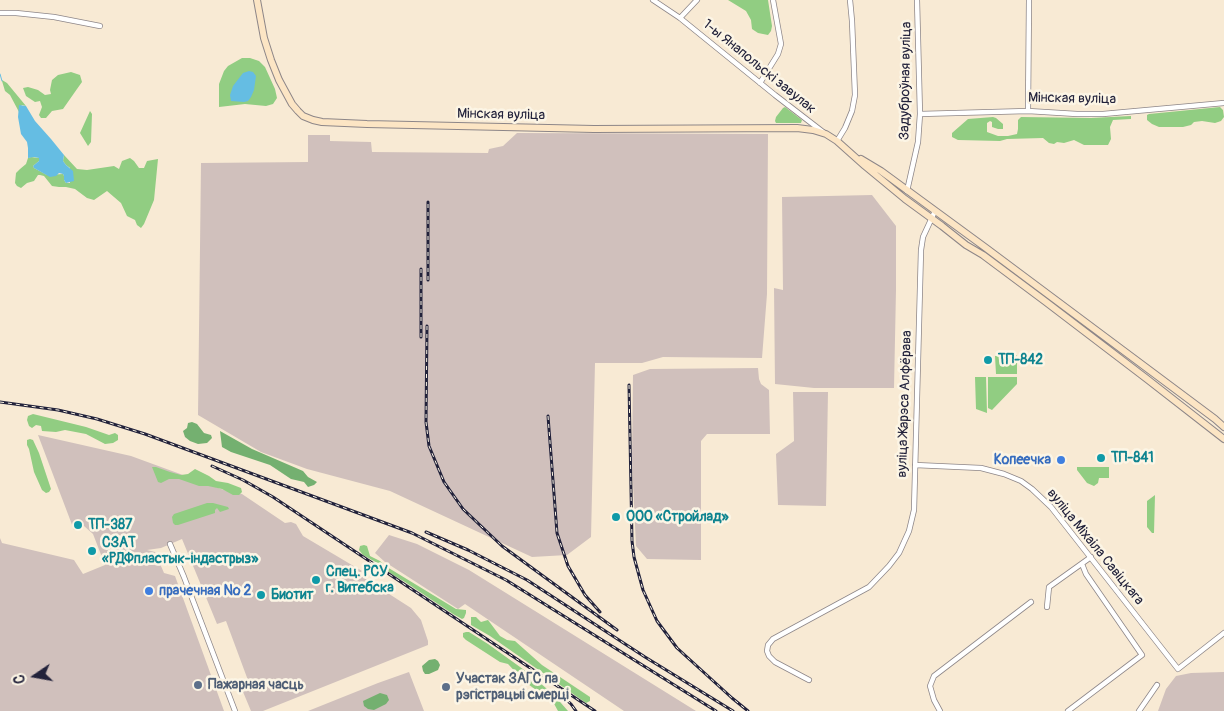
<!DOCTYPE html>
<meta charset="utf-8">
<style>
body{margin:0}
#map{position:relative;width:1224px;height:711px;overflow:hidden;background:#f8ead4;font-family:Pangolin,sans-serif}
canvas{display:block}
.north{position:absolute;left:10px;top:651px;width:50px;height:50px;-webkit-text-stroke:4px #fcf5e5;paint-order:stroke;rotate:258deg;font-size:14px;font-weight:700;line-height:20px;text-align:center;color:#22223b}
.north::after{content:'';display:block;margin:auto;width:18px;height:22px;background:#22223b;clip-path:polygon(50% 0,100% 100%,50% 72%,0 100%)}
</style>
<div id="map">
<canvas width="1224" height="711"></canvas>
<div class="north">С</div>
</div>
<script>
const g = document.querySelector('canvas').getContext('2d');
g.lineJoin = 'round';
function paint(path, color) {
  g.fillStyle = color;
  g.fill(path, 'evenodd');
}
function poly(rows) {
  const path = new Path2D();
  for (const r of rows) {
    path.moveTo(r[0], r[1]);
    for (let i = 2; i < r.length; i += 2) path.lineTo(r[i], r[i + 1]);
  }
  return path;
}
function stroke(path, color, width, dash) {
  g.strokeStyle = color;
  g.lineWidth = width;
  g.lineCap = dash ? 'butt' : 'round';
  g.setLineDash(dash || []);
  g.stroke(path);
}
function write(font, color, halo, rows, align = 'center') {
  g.font = font + ' Pangolin,sans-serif';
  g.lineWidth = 5;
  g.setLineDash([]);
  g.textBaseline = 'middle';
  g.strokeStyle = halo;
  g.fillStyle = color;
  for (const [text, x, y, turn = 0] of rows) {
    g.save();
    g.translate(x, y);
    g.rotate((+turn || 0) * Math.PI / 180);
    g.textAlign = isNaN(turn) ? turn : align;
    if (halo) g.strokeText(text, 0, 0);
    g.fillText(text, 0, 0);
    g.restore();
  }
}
const industrial = poly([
 [517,133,768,134,767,294,762,358,663,357,642,363,595,363,591,537,567,555,532,557,390,491,307,469,261,452,198,415,201,163,308,162,308,135,330,135,330,141,371,142,372,152,488,153,489,149,503,146],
 [872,195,896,226,896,290,894,388,814,388,775,384,774,288,783,290,782,197],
 [758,368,759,379,761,384,769,390,770,434,707,434,701,441,701,560,647,559,636,546,632,461,633,375,650,369],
 [793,392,828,392,826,506,778,505,776,454,794,441],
 [38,435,131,456,224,490,242,494,285,523,291,522,296,524,303,536,362,571,358,574,411,608,421,620,428,641,428,645,263,711,251,711,241,687,249,683,226,621,217,624,182,539,161,548,147,550,155,552,164,573,175,576,224,711,0,711,0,538,2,543,74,560,83,574,105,565,93,534,84,526,74,530],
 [389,535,417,544,469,570,696,711,624,711,465,604,458,609,385,562,375,553],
 [409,672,424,711,308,711,378,683],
 [1224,672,1224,711,1158,711,1166,689,1176,676,1191,673]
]);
const green = poly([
 [728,0,768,0,772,26,771,31,768,35,758,33,752,29,751,20,746,11],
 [242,58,250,58,259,61,265,67,275,89,277,98,273,104,266,106,245,104,219,107,219,84,224,71,228,66],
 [71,72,80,75,82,82,77,89,63,109,52,111,46,118,41,118,39,115,42,107,40,101,35,102,26,96,23,88,28,87,38,90,45,95,51,94,50,90,52,80,58,75],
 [2,80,7,83,26,106,22,105,19,108,19,112,10,95,5,91,2,81],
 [785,107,802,120,801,123,776,123,775,121,776,117,783,108],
 [1220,107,1223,110,1224,117,1221,121,1215,123,1202,121,1194,122,1191,125,1183,127,1159,127,1152,124,1147,120,1147,115,1149,114],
 [90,111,92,114,91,142,88,146,80,133],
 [1131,116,1131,119,1113,120,1110,127,1111,139,1108,145,1084,145,1074,140,1064,143,1057,142,1054,144,1049,143,1043,138,1007,139,1000,141,958,140,952,137,952,133,968,119,993,117,996,118,1003,124,1003,129,998,129,992,127,992,122,990,121,987,123,987,132,998,136,1008,136,1017,134,1018,129,1018,120,1021,117,1091,118],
 [64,155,77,169,87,170,114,166,119,169,122,161,130,158,134,161,139,168,144,168,147,161,158,159,154,200,144,224,141,228,137,225,135,220,127,216,121,203,107,191,94,200,87,198,75,189,66,187,59,187,52,186,44,176,40,175,38,175,34,181,27,183,21,188,17,186,15,183,16,173,20,169,26,164,28,158,31,157,39,158,39,161,33,166,34,168,47,175,63,174,64,176,64,180,66,183,70,183,70,168,66,165,63,161],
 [1017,355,1017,374,996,374,995,356],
 [975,377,986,377,987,413,976,409],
 [988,377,1017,377,1017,384,992,410,988,408],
 [33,414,86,427,109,435,115,433,118,435,118,440,113,443,105,444,86,434,65,430,56,432,42,431,41,426,36,425,32,428,29,426,27,420,28,416],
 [30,439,33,440,39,453,51,489,49,492,46,493,42,490,34,472,29,449,27,445,27,440],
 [152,467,156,467,170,472,181,475,188,474,195,469,209,476,216,481,228,483,241,488,242,492,239,495,233,495,222,489,208,486,199,486,179,479,169,479,161,483,158,482],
 [1077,467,1109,467,1109,478,1099,478,1098,483,1094,486,1087,483,1077,470],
 [1155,495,1154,533,1152,533,1147,527,1147,501],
 [207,503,213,503,228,507,229,509,220,512,217,508,215,510,215,513,178,525,175,525,173,523,172,517,174,514],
 [364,545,367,546,370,556,380,561,387,567,456,609,466,610,466,613,464,618,462,619,453,614,405,582,390,573,381,565,363,555,359,550,360,546],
 [471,617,476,617,481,622,488,620,500,636,507,640,515,641,542,665,590,697,590,701,586,703,576,696,490,636,471,625],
 [466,632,469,632,488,644,527,672,553,694,568,711,558,711,552,700,540,693,524,681,508,664,500,662,466,640,463,637,463,633]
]);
const forest = poly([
 [192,422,197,424,204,433,211,435,212,438,207,443,198,444,190,441,185,437,183,431,187,428,188,423],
 [220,431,252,449,303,471,308,477,317,482,314,485,308,487,304,482,291,479,270,465,231,452,222,447],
 [435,659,438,661,440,665,438,670,429,674,425,674,423,671,422,666,429,660],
 [380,693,387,695,389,700,386,704,374,710,368,709,364,706,363,701]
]);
const water = poly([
 [249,71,253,72,256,76,254,90,251,97,248,101,244,102,231,101,230,95,233,86,243,73],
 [19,105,26,106,35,121,51,139,64,155,63,161,66,165,73,171,74,181,66,183,64,180,64,176,63,174,59,173,56,176,50,177,34,168,33,166,39,161,39,158,34,157,28,158,28,148,27,142,21,134,18,117]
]);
const stream = poly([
 [0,74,2,81]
]);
const minor = poly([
 [653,0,680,18,775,95,823,132],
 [0,13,16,13,54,17,100,26],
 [680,18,697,0],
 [760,83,778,54,781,44,773,0],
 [1028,111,1029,0],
 [920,114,1028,111,1077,114,1103,114,1224,103],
 [837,141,845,128,852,111,855,95,852,21,850,0],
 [907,191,918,142,920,114,917,0],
 [915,465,981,468,1004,474,1021,481,1032,489,1051,507,1178,669,1224,633],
 [170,544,184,577,235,711],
 [1047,607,1049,587,1091,557],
 [809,680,775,662,769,656,767,651,768,645,773,639,869,587,889,566,899,553,909,531,914,510,921,250,923,237,935,211],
 [940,711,934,700,930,686,934,676,1031,602],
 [1068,711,1142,655,1086,574,1082,564],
 [1139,711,1157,685]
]);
const secondary = poly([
 [257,0,264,38,271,60,279,80,292,104,298,111,303,116,313,120,322,122,367,124,594,129,797,128,813,130,826,134,837,141,865,166,905,199,942,226,966,245,983,255,1046,302,1147,379,1224,439],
 [861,159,881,171,986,248,1215,419,1224,427]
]);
const rail = poly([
 [428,280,428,202],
 [427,326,426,422,429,446,444,482,463,509,502,546,617,630],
 [421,337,421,269],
 [629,385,632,541,634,557,643,590,657,621,677,648,732,698,748,711],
 [0,402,58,410,97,419,145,434,412,533,506,580,716,711],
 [548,416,557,533,568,566,585,595,600,612],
 [212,466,243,480,273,497,595,711],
 [426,532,468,550,527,580,645,657,733,711],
 [561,695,571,704,576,711]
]);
const markers = [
 [988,360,5,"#0f9aa8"],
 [1101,458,5,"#0f9aa8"],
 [1061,460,5,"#3f7fe0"],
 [616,517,5,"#0f9aa8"],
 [78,525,5,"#0f9aa8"],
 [92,551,5,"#0f9aa8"],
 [316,580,5,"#0f9aa8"],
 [149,591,5,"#3f7fe0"],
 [261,595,5,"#0f9aa8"],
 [198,685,5,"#5c6f8a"],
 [446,687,5,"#5c6f8a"]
];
const streetNames = [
 ["1-ы Янапольскі завулак",759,67,39],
 ["Задуброўная вуліца",906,81,-89],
 ["Мінская вуліца",1072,99,1],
 ["Мінская вуліца",501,115,1],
 ["вуліца Жарэса Алфёрава",905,404,-88],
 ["вуліца Міхаіла Савіцкага",1095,547,51]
];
const cultureNames = [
 ["ТП-842",998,360],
 ["ТП-841",1111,458],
 ["ООО «Стройлад»",626,517],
 ["ТП-387",88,525],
 ["СЗАТ",102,543],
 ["«РДФпластык-індастрыз»",102,559],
 ["Спец. РСУ",326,572],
 ["г. Витебска",326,588],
 ["Биотит",271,595]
];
const shopNames = [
 ["Копеечка",1051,460],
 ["прачечная № 2",159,591,"left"]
];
const serviceNames = [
 ["Участак ЗАГС па",456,679],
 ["рэгістрацыі смерці",456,695],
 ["Пажарная часць",208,685]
];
paint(industrial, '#d0c0bc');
paint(green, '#91cd82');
paint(forest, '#74b070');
paint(water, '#65bde3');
stroke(stream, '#65bde3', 1);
stroke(minor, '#8d8688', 6);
stroke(secondary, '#8d8688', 8);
stroke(minor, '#fff', 4.5);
stroke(secondary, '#fce5c4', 6);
stroke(rail, '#22223b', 3);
stroke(rail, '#fcf5e5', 1, [4]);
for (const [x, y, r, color] of markers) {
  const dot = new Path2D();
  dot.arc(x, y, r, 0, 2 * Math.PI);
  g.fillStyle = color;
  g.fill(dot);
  stroke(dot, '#fcf5e5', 2);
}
write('14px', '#22223b', '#fcf5e5', streetNames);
write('bold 14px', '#0d838f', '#fcf5e5', cultureNames, 'left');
write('bold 14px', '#366cbe', '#fcf5e5', shopNames, 'right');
write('bold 14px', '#4e5e75', '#fcf5e5', serviceNames, 'left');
</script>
